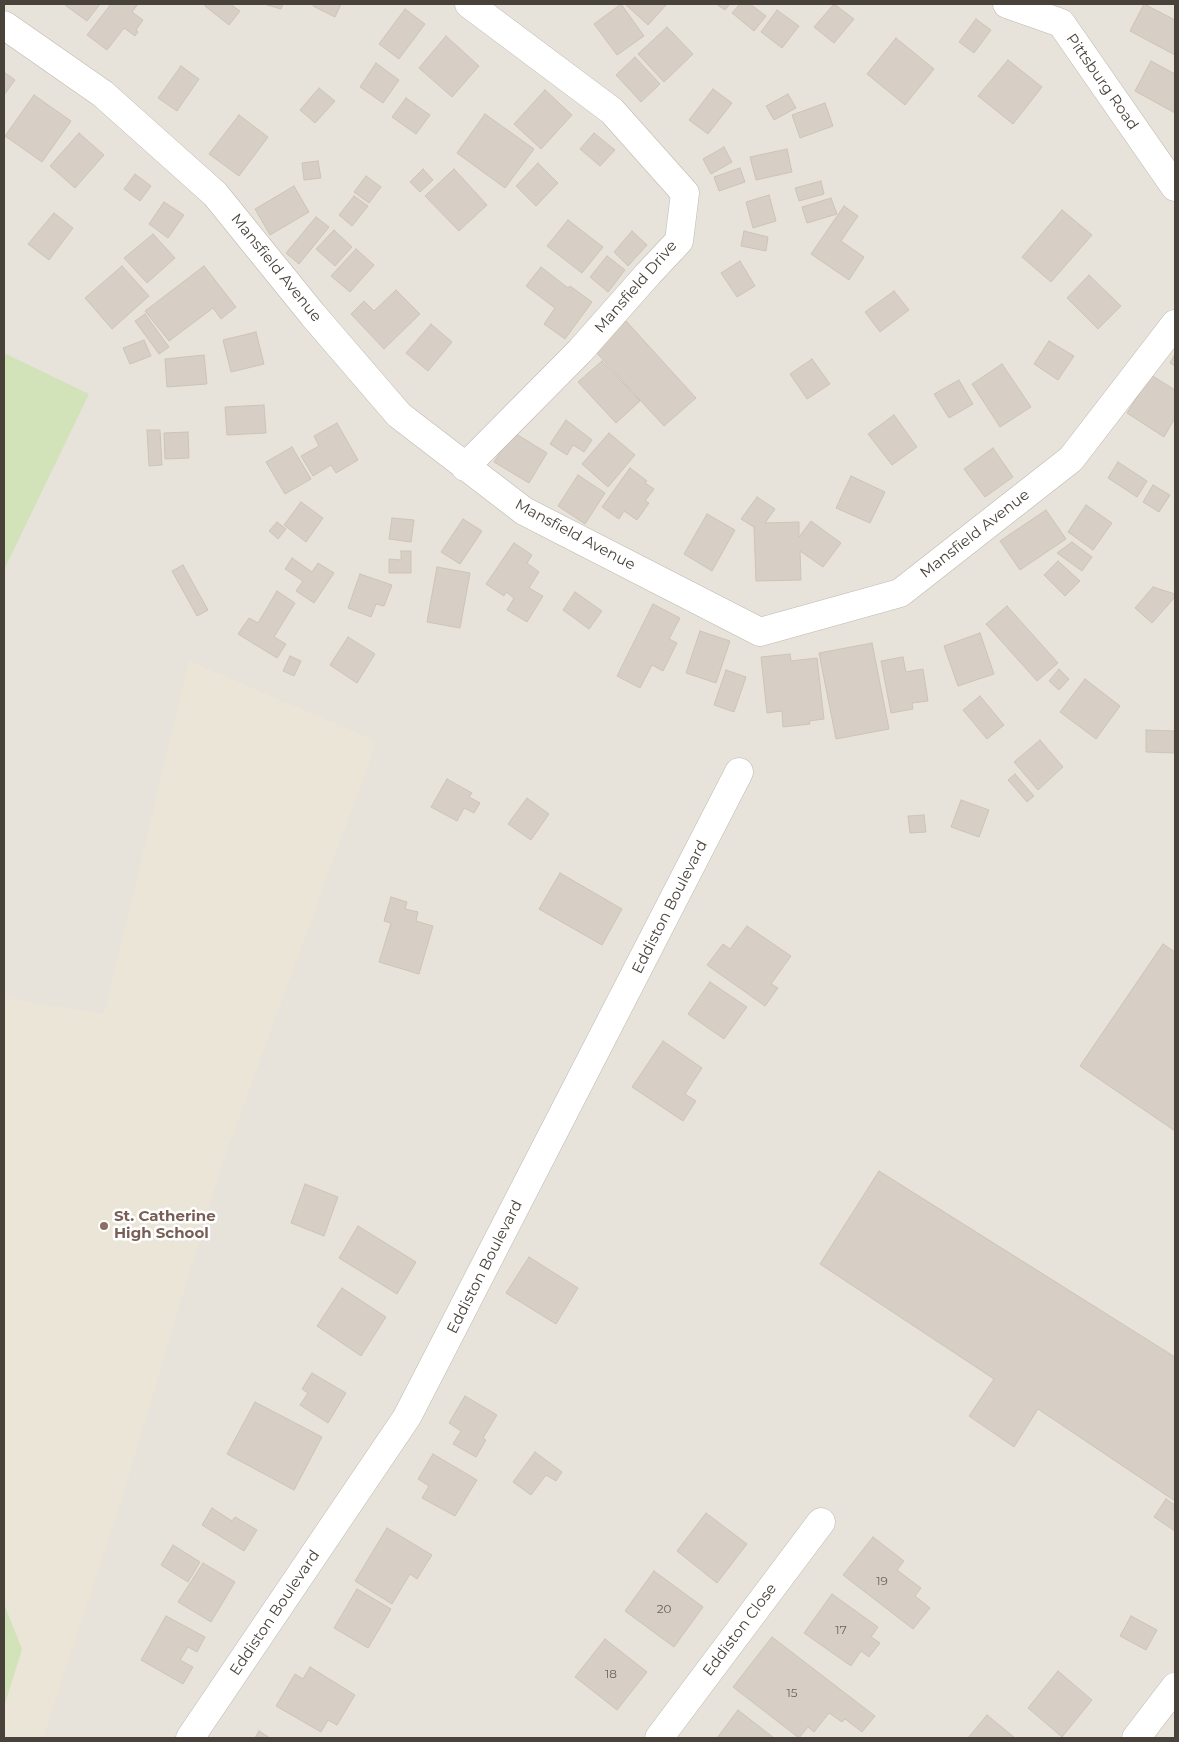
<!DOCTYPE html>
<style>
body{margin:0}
#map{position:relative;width:1179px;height:1742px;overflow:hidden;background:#f4f1ec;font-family:Montserrat,sans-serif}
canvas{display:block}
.frame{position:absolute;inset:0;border:5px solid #48423a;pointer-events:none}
</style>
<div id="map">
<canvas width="1179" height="1742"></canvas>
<div class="frame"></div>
</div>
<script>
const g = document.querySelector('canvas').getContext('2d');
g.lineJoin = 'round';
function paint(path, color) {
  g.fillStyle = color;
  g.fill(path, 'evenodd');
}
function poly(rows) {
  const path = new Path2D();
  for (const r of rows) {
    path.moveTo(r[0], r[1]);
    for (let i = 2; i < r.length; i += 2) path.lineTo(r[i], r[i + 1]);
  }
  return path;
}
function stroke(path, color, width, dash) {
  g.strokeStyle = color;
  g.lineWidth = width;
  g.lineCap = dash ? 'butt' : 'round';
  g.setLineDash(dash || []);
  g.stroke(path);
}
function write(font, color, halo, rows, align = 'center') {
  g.font = font + ' Montserrat,sans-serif';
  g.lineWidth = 5;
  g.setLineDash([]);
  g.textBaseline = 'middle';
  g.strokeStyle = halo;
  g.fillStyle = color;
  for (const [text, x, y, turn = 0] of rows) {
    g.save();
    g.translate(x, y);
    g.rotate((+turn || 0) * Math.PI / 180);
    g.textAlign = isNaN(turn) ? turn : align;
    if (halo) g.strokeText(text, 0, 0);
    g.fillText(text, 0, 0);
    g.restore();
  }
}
const residential = poly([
 [4,4,1175,4,1175,1738,4,1738]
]);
const education = poly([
 [189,661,377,741,221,1167,120,1505,43,1738,4,1738,4,998,104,1014]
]);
const green = poly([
 [4,353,89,394,4,570],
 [4,1604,22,1649,4,1707]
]);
const building = poly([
 [66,4,100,4,87,21,65,5,66,4],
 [111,4,138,4,132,12,143,20,136,30,138,32,135,36,124,28,107,50,87,35,111,4],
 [206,4,230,4,240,11,229,25,205,6,206,4],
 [264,4,283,4,281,9,264,4],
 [314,4,341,4,335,17,313,6,314,4],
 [621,4,644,36,617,55,594,24,621,4],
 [625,4,667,4,648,25,625,4],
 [716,4,730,4,725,10,716,4],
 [740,4,750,4,766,16,754,31,732,13,740,4],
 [834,4,854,19,834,43,814,27,834,4],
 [1144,4,1175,20,1175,55,1130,31,1144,4],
 [405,9,425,24,399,59,379,44,405,9],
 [777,10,799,26,782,48,761,32,777,10],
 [976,19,991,30,974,53,959,42,976,19],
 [667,27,693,54,664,82,638,54,667,27],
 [446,36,479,66,452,97,419,68,446,36],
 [896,38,934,69,905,105,867,74,896,38],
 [635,57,660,84,641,102,616,75,635,57],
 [1008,60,1042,87,1013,124,978,96,1008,60],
 [1151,61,1175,74,1175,113,1135,91,1151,61],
 [376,63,399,80,383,103,360,87,376,63],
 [181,66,199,79,177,111,158,98,181,66],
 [4,72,15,80,4,95,4,72],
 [319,88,335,101,315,123,300,110,319,88],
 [713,89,732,103,708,134,689,120,713,89],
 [545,90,572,115,541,149,514,124,545,90],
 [788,94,796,108,774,120,766,106,788,94],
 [34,95,71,121,42,162,5,136,34,95],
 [406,98,430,115,416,134,392,117,406,98],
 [825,103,833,126,800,138,792,115,825,103],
 [485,114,534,149,505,188,457,153,485,114],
 [239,115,268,137,239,176,209,154,239,115],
 [79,133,104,155,75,188,50,166,79,133],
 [594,133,615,150,600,166,580,149,594,133],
 [724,147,732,162,711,174,703,159,724,147],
 [787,149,792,172,756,180,750,157,787,149],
 [318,161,321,178,304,180,302,163,318,161],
 [538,163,558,183,536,206,516,186,538,163],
 [740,168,745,182,719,191,714,177,740,168],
 [423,169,433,180,420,192,410,182,423,169],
 [454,169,487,205,459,231,425,196,454,169],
 [135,174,151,186,140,201,124,189,135,174],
 [366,176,381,187,369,203,354,192,366,176],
 [821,181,824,194,799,201,795,188,821,181],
 [294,186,309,212,270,235,255,209,294,186],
 [769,195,776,221,753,228,746,202,769,195],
 [354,196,368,206,352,226,339,215,354,196],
 [831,198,837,214,807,223,802,207,831,198],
 [164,202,184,215,168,238,149,224,164,202],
 [844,206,858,216,841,241,864,257,849,280,811,254,844,206],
 [1062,210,1092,235,1051,282,1022,257,1062,210],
 [54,213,73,228,49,260,28,244,54,213],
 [316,217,329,227,299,264,286,253,316,217],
 [568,220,603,247,582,273,547,246,568,220],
 [334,230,352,247,335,266,316,249,334,230],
 [632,231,647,245,628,266,614,252,632,231],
 [744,231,768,237,766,251,741,246,744,231],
 [153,234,175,258,147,283,124,258,153,234],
 [356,249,374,265,350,292,331,276,356,249],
 [607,256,625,270,608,292,590,277,607,256],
 [740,261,755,286,737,297,721,273,740,261],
 [122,266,149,296,112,329,85,298,122,266],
 [204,266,236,307,221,319,213,308,169,341,145,311,204,266],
 [541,267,568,288,570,286,592,302,565,339,544,324,555,308,526,286,541,267],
 [1089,275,1121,306,1098,329,1067,298,1089,275],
 [396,290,420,314,384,349,351,314,364,301,374,311,396,290],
 [894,291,909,310,880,332,865,312,894,291],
 [145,314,169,347,159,354,135,321,145,314],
 [626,321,696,398,664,426,594,350,626,321],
 [431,324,452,342,428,371,406,353,431,324],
 [256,332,264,364,231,372,223,340,256,332],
 [144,340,151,356,130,364,123,348,144,340],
 [1049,341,1074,356,1058,380,1034,364,1049,341],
 [1175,354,1175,366,1170,363,1175,354],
 [204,355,207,384,167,387,165,359,204,355],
 [812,359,830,384,807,399,790,374,812,359],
 [602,361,640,401,616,423,578,382,602,361],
 [1002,364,1031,407,1000,427,972,384,1002,364],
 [1151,375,1175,390,1175,418,1164,437,1127,413,1151,375],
 [959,380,973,404,949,418,934,394,959,380],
 [264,405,266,433,227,435,225,407,264,405],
 [894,415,917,447,892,465,868,434,894,415],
 [566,420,592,440,584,452,573,445,567,455,550,444,566,420],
 [337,423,358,460,336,473,331,465,313,476,301,456,319,446,314,436,337,423],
 [147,430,160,430,162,465,149,466,147,430],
 [188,432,189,458,165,459,164,433,188,432],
 [513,432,547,453,529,483,494,462,513,432],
 [609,433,635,455,608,487,582,464,609,433],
 [292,447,311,479,285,494,266,462,292,447],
 [993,448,1013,477,985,497,964,469,993,448],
 [1118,462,1147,481,1137,497,1108,478,1118,462],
 [630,468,647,481,645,483,654,489,645,501,649,503,637,520,624,511,619,519,602,507,630,468],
 [578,475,605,493,585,524,558,506,578,475],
 [851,476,885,492,870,523,836,508,851,476],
 [1153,485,1170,495,1159,512,1143,502,1153,485],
 [757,497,775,509,765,523,799,522,799,537,811,521,841,543,823,567,800,551,801,580,756,581,754,527,741,519,757,497],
 [301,502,323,518,306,542,284,525,301,502],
 [1086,505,1112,523,1093,550,1068,532,1086,505],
 [1046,510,1066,539,1020,570,1000,541,1046,510],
 [707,514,735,530,712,571,684,554,707,514],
 [392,518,414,520,411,542,389,539,392,518],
 [463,519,482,531,460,564,441,552,463,519],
 [277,522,286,529,278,539,269,531,277,522],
 [1072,542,1092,557,1082,571,1057,553,1072,542],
 [514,543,532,555,527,563,539,572,529,588,543,596,527,622,507,610,514,598,506,592,504,596,486,584,514,543],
 [401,551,411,551,411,573,389,573,389,559,401,560,401,551],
 [292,558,312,572,318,563,334,573,314,603,296,591,303,581,285,569,292,558],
 [1058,561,1080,581,1065,596,1044,575,1058,561],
 [183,565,208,610,197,616,172,571,183,565],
 [437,567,470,573,460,628,427,622,437,567],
 [360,574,392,585,384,606,376,604,371,617,348,608,360,574],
 [1153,587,1175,594,1175,597,1152,623,1135,608,1153,587],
 [277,591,295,603,274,637,286,644,277,658,238,634,249,618,258,623,277,591],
 [575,592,602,611,589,629,563,610,575,592],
 [653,604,680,618,669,639,677,643,663,671,652,665,640,688,617,676,653,604],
 [1007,606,1058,663,1037,681,986,624,1007,606],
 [700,631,730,641,716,683,686,673,700,631],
 [980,633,994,674,958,686,944,646,980,633],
 [348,637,375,654,357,683,330,665,348,637],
 [872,643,889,729,836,739,819,653,872,643],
 [790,654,791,661,817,658,824,719,809,721,810,724,783,727,782,711,767,713,761,657,790,654],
 [290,656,301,661,294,676,283,671,290,656],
 [903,657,906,672,923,669,928,701,912,703,913,709,891,713,881,661,903,657],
 [1059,669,1069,679,1059,690,1049,681,1059,669],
 [726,670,746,677,734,712,714,705,726,670],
 [1085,679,1120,706,1096,739,1060,712,1085,679],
 [980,696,1004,725,987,739,963,710,980,696],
 [1146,730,1174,731,1174,753,1146,752,1146,730],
 [1040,740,1063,767,1038,790,1014,762,1040,740],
 [1015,774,1034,796,1027,802,1008,780,1015,774],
 [447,779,472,793,469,797,480,803,474,813,464,808,457,821,431,807,447,779],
 [527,798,549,814,531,840,508,824,527,798],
 [961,800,989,810,979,837,951,827,961,800],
 [924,815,926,832,910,833,908,816,924,815],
 [560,873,622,909,602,945,539,909,560,873],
 [391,897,407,902,405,909,418,912,416,921,433,926,419,974,379,962,391,923,384,921,391,897],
 [747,926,791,956,771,984,778,988,765,1006,707,965,723,944,730,949,747,926],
 [1163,944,1175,952,1175,1131,1080,1066,1163,944],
 [710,982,747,1007,724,1039,688,1014,710,982],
 [663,1041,702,1068,685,1094,696,1101,683,1121,632,1087,663,1041],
 [879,1171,1175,1357,1175,1501,1038,1409,1014,1447,969,1416,994,1379,820,1264,879,1171],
 [305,1184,338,1197,324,1236,291,1223,305,1184],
 [358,1226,416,1262,397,1294,339,1258,358,1226],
 [529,1257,578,1288,556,1324,506,1293,529,1257],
 [342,1288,386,1317,361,1356,317,1326,342,1288],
 [312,1373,346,1393,328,1423,300,1405,308,1393,302,1389,312,1373],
 [465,1396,497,1415,483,1438,486,1440,476,1457,453,1444,461,1431,449,1423,465,1396],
 [255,1402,322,1437,294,1490,227,1454,255,1402],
 [535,1452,562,1472,556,1481,546,1475,531,1495,513,1482,535,1452],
 [433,1454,477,1480,455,1516,422,1498,429,1486,418,1479,433,1454],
 [1166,1499,1175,1505,1175,1531,1154,1517,1166,1499],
 [212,1508,232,1521,235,1517,257,1530,244,1551,202,1525,212,1508],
 [706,1513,747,1544,717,1583,677,1551,706,1513],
 [387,1528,432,1555,417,1579,410,1574,392,1604,355,1581,387,1528],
 [873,1537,904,1561,897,1570,921,1588,915,1596,930,1608,913,1629,843,1575,873,1537],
 [173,1545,200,1562,188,1582,161,1565,173,1545],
 [203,1563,235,1582,211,1622,178,1602,203,1563],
 [654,1571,703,1607,674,1647,625,1611,654,1571],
 [357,1589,391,1609,368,1648,334,1628,357,1589],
 [832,1594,878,1627,871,1637,880,1643,869,1657,861,1651,851,1666,804,1633,832,1594],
 [166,1616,205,1637,197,1652,188,1647,180,1660,193,1667,183,1684,141,1660,166,1616],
 [1131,1616,1157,1630,1146,1650,1120,1636,1131,1616],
 [772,1637,875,1716,862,1732,845,1719,842,1722,829,1713,814,1732,808,1727,799,1738,733,1687,772,1637],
 [605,1639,647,1672,617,1710,575,1677,605,1639],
 [310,1667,355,1695,337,1725,328,1720,321,1732,276,1706,295,1674,303,1679,310,1667],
 [1058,1671,1092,1700,1062,1737,1028,1708,1058,1671],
 [738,1710,774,1738,717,1738,738,1710],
 [987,1715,1015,1738,968,1738,987,1715],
 [259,1731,270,1738,255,1738,259,1731]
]);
const minor = poly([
 [1007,4,1061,23,1175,187],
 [4,25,103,94,215,194,313,315,399,415,524,511,760,632,900,593,1071,459,1175,324],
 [465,467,580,351,648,274,679,241,685,193,612,111,469,4],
 [190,1738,407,1417,739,772],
 [659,1738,821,1522],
 [1136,1738,1175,1687]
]);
const markers = [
 [104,1226,5,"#8d6e63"]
];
const numberNames = [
 ["19",882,1581],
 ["20",664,1609],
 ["17",841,1630],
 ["18",611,1674],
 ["15",792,1693]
];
const streetNames = [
 ["Pittsburg Road",1102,82,55],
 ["Mansfield Avenue",276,268,51],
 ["Mansfield Drive",636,287,-49],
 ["Mansfield Avenue",975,534,-38],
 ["Mansfield Avenue",575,535,28],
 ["Eddiston Boulevard",670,907,-63],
 ["Eddiston Boulevard",485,1267,-63],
 ["Eddiston Boulevard",275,1613,-56],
 ["Eddiston Close",740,1630,-53]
];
const educationNames = [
 ["St. Catherine",114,1217],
 ["High School",114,1234]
];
paint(residential, '#e7e3da');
paint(education, '#ebe5d7');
paint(green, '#d2e3b9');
paint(building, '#d7cfc5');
stroke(building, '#cec4b6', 1);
stroke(minor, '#bfb8af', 29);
stroke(minor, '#fff', 28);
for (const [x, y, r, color] of markers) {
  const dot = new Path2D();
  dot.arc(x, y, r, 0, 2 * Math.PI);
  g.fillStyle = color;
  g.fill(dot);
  stroke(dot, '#fff', 2);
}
write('12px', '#6c655d', null, numberNames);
write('15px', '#48423a', '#fff', streetNames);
write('bold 15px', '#785e54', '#fff', educationNames, 'left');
</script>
